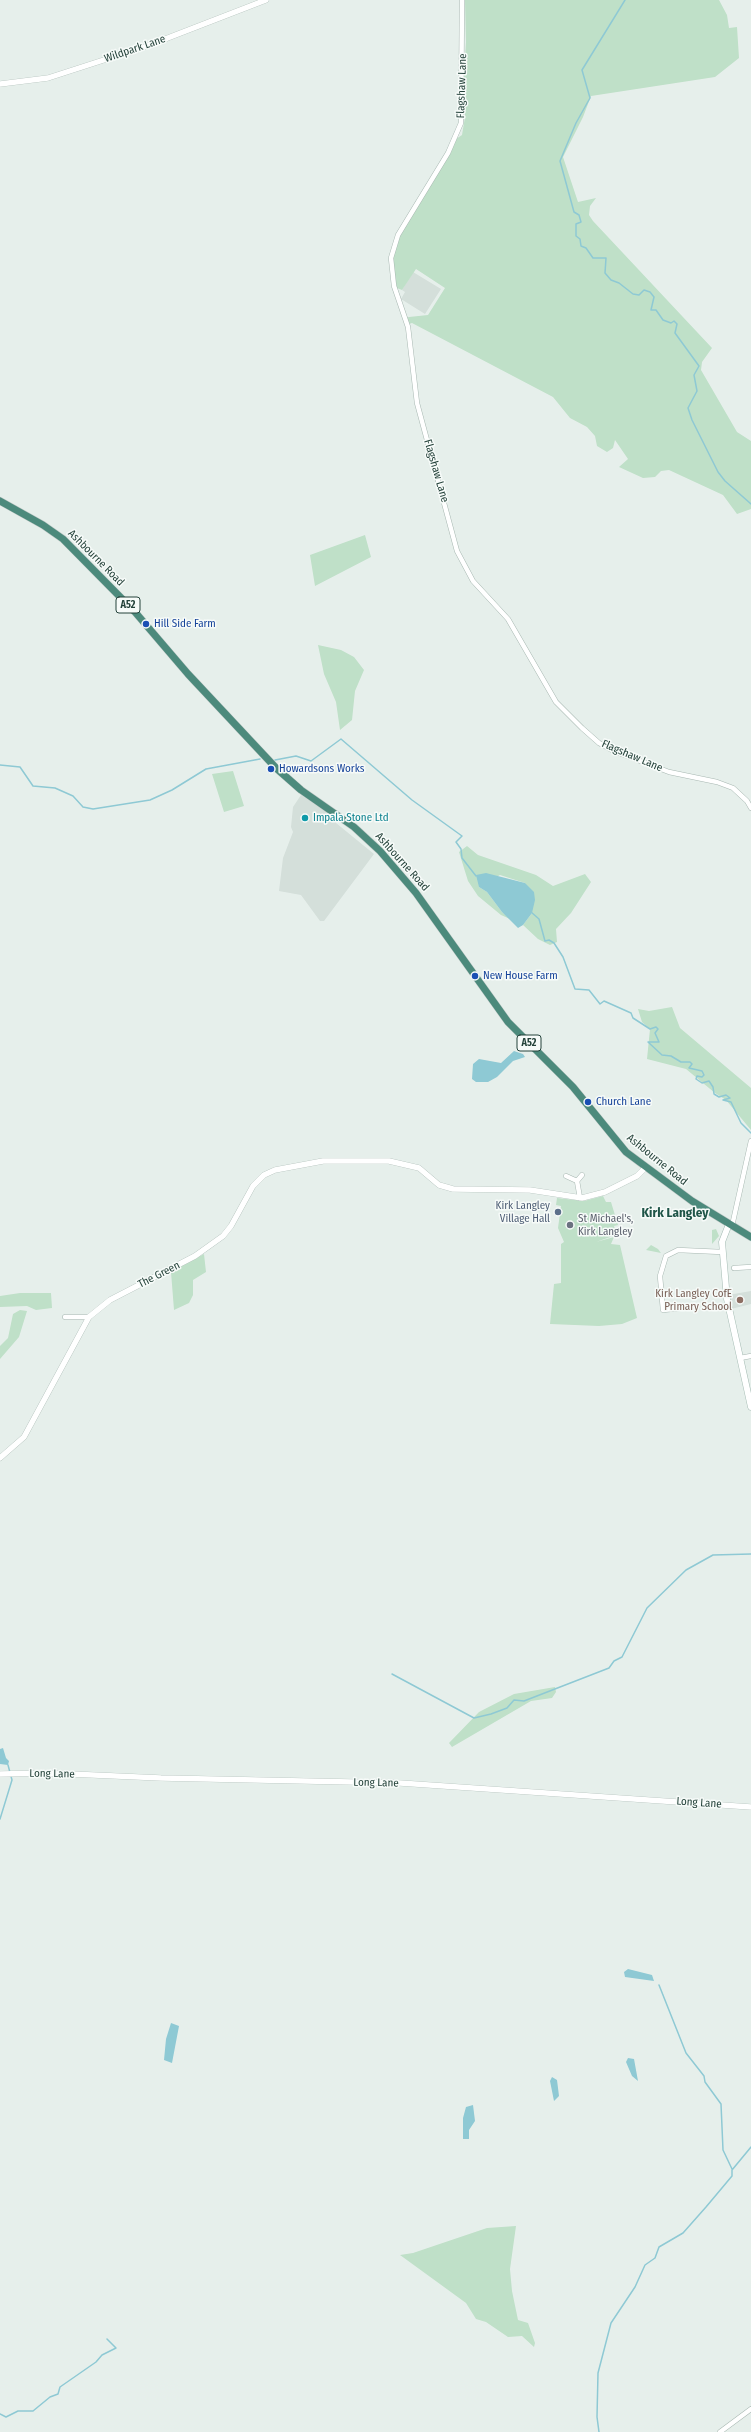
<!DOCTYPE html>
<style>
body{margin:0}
canvas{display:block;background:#e6efeb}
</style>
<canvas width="751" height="2432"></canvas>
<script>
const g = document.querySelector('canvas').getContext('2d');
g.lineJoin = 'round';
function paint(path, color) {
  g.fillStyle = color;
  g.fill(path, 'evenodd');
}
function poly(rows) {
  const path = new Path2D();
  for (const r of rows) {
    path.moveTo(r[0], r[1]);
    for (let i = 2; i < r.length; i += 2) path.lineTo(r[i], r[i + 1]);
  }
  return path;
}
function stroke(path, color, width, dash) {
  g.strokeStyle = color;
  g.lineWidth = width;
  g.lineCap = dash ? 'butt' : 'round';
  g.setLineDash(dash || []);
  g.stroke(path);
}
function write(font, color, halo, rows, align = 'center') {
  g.font = font + ' "Fira Sans Condensed",sans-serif';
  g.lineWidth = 3;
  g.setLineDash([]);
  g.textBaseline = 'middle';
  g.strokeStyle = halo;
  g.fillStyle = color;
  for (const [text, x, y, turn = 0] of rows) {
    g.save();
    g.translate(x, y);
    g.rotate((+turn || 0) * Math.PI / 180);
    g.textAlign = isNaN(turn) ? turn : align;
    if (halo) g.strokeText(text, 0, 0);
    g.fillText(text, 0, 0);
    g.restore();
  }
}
const built = poly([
 [413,272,441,289,425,314,401,299,405,292,402,290],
 [301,795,332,816,336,823,374,854,324,921,320,921,301,895,279,891,283,858,293,832,291,827,293,807],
 [751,1291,751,1304,731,1309,728,1295]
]);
const green = poly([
 [465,0,719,0,727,15,729,28,737,27,739,58,715,77,591,96,583,117,563,157,578,202,596,198,590,206,589,215,593,221,712,348,702,362,701,370,737,432,751,441,751,509,737,514,723,495,669,470,661,471,655,477,643,478,619,467,628,459,615,440,613,448,607,452,597,446,595,436,587,427,570,418,553,397,412,323,409,324,406,318,409,317,428,315,445,288,416,269,402,290,397,288,392,263,396,243,456,139,462,135,465,117,463,91,466,42],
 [365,535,371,557,315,586,310,555],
 [318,645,341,650,354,657,364,670,355,691,352,720,340,730,336,702,324,674],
 [233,771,244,806,224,812,212,774],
 [467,846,478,855,536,875,553,886,585,874,591,882,571,913,556,929,557,942,550,945,538,939,523,925,532,913,525,883,500,875,479,887,487,892,502,912,510,919,501,915,478,896,468,881,459,852],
 [672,1007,680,1028,751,1088,751,1130,726,1100,715,1093,686,1069,647,1059,650,1029,642,1022,638,1009,649,1011],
 [603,1196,606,1202,611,1202,618,1225,614,1226,616,1235,596,1242,614,1237,611,1244,620,1245,637,1318,622,1324,599,1326,550,1324,554,1284,561,1283,561,1244,564,1242,558,1228,561,1206,556,1205,557,1198,584,1201],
 [716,1229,719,1236,712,1244,712,1230],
 [651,1245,658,1249,661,1253,646,1250],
 [204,1254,206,1272,193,1280,193,1295,189,1303,174,1310,171,1272],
 [20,1293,51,1293,52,1308,36,1310,27,1306,0,1307,0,1296],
 [20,1310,27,1311,19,1337,0,1359,0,1346,8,1338,13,1314],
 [555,1687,556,1692,552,1698,531,1701,452,1747,449,1743,479,1712,514,1694],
 [516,2226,510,2269,512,2291,518,2320,528,2323,535,2343,534,2347,522,2336,508,2337,486,2322,476,2319,466,2303,400,2255,413,2253,487,2228]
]);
const water = poly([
 [486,873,525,883,534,892,535,900,532,913,523,925,518,928,502,912,487,892,479,887,476,875],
 [514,1051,523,1054,525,1057,513,1061,497,1077,488,1082,476,1082,472,1079,473,1064,479,1059,501,1063],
 [3,1748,6,1758,9,1761,8,1765,0,1764,0,1749],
 [628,1969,652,1975,654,1981,625,1977,624,1972],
 [171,2023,179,2026,172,2063,164,2060,166,2039],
 [628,2058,634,2059,638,2081,632,2076,626,2062],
 [552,2077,557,2080,559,2096,554,2101,550,2081],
 [473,2105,475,2121,469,2130,469,2139,463,2139,463,2118,466,2107]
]);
const stream = poly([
 [625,0,582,70,590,98,576,123,560,161,574,212,579,215,581,222,576,224,576,236,580,239,581,246,586,248,593,258,606,258,605,273,611,280,619,283,633,294,639,295,644,290,650,292,654,297,651,310,656,310,663,320,671,323,674,321,677,324,675,333,699,366,694,375,697,391,688,408,692,420,718,472,725,481,751,504],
 [275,760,296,756,311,761,341,739,412,800,462,836,456,842,461,849,462,858,476,876],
 [0,765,20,767,33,786,55,788,73,796,83,807,93,809,150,800,172,790,206,769,260,759],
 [531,912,539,919,545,941,549,940,554,943,563,957,575,989,589,990,600,1004,604,1001,631,1013,633,1018,650,1029,656,1027,658,1029,655,1033,659,1042,648,1042,662,1055,671,1056,681,1062,690,1062,692,1064,689,1068,702,1071,704,1075,702,1077,697,1076,696,1079,702,1083,709,1081,713,1087,714,1094,719,1097,726,1095,730,1098,723,1100,731,1102,741,1123,751,1133],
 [392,1674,474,1718,491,1714,507,1708,514,1700,524,1701,609,1668,614,1661,622,1657,647,1608,686,1570,713,1555,751,1554],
 [0,1819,12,1780,8,1765],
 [659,1985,686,2053,704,2076,705,2082,721,2104,723,2150,732,2169],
 [0,2414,6,2417,18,2411,33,2411,50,2397,58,2394,60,2387,96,2362,102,2355,116,2348,107,2339],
 [599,2432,597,2417,598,2373,611,2323,635,2287,645,2265,655,2258,659,2247,683,2233,706,2207,732,2176,732,2170,751,2147]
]);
const minor = poly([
 [462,0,461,123,448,153,398,235,391,258,394,286,408,327,417,403,457,551,473,581,508,619,556,702,582,728,599,743,614,751,669,772,717,782,733,788,747,801,751,808],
 [566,1176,577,1181,580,1198],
 [577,1181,582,1175],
 [732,1226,751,1141],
 [734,1268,751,1267],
 [683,1308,663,1310,660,1276,666,1256,678,1250,722,1252],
 [65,1317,89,1317],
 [740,1358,751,1356],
 [720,2432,751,2409]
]);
const tertiary = poly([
 [0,84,48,78,147,46,266,0],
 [0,1458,24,1437,89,1317,110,1300,195,1256,223,1236,231,1226,253,1186,264,1175,275,1170,323,1161,389,1161,419,1168,439,1185,453,1189,530,1190,582,1198,605,1192,637,1176,646,1167],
 [0,1774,48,1773,161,1778,400,1783,751,1807]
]);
const secondary = poly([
 [729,1224,722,1242,727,1299,751,1407]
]);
const trunk = poly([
 [0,501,43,525,63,539,135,612,188,674,276,768,301,790,354,827,380,851,416,893,508,1022,573,1087,626,1152,692,1201,751,1237]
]);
const markers = [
 [146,624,4,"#1a4fb4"],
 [271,769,4,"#1a4fb4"],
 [305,818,4,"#0f9aa8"],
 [475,976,4,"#1a4fb4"],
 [588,1102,4,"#1a4fb4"],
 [558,1212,4,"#5c6f8a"],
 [570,1225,4,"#6b7280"],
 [740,1300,4,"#8d6e63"]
];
const shields = [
 [128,605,24],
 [529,1043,24]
];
const shieldNames = [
 ["A52",128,605],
 ["A52",529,1043]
];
const streetNames = [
 ["Wildpark Lane",135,49,-19],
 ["Flagshaw Lane",462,86,-88],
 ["Flagshaw Lane",436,471,74],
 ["Ashbourne Road",96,558,45],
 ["Flagshaw Lane",632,756,23],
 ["Ashbourne Road",402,862,48],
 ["Ashbourne Road",657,1160,39],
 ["The Green",159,1275,-27],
 ["Long Lane",52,1774,1],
 ["Long Lane",376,1783,1],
 ["Long Lane",699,1803,4]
];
const transitNames = [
 ["Hill Side Farm",154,624],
 ["Howardsons Works",279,769],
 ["New House Farm",483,976],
 ["Church Lane",596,1102]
];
const cultureNames = [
 ["Impala Stone Ltd",313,818]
];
const serviceNames = [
 ["Kirk Langley",550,1206],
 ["Village Hall",550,1219]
];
const worshipNames = [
 ["St Michael's,",578,1219],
 ["Kirk Langley",578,1232]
];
const educationNames = [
 ["Kirk Langley CofE",732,1294],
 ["Primary School",732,1307]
];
const quarterNames = [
 ["Kirk Langley",675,1213]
];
paint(built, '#d4dfda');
paint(green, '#bfe0c8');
paint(water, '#8ec9d4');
stroke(stream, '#8ec9d4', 1.5);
stroke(minor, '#a8b8b2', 5.5);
stroke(tertiary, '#a8b8b2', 6);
stroke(secondary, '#a4bbb3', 7);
stroke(trunk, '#c2cac8', 8);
stroke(minor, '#fff', 4.5);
stroke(tertiary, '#fff', 5.5);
stroke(secondary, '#fff', 6);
stroke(trunk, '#4c8a7c', 7);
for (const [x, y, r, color] of markers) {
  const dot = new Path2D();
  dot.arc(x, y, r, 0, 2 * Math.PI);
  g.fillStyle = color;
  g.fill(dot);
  stroke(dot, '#f7fbf9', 1.5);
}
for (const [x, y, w] of shields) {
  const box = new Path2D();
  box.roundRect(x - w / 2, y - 8, w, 16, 3);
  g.fillStyle = '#f7fbf9';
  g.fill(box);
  stroke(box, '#24423a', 1);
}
write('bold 10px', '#24423a', null, shieldNames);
write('11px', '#24423a', '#f7fbf9', streetNames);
write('11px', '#164399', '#f7fbf9', transitNames, 'left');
write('11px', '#0d838f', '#f7fbf9', cultureNames, 'left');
write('11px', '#4e5e75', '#f7fbf9', serviceNames, 'right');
write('11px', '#5b616d', '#f7fbf9', worshipNames, 'left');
write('11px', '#785e54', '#f7fbf9', educationNames, 'right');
write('bold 13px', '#1f5548', '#f7fbf9', quarterNames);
</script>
